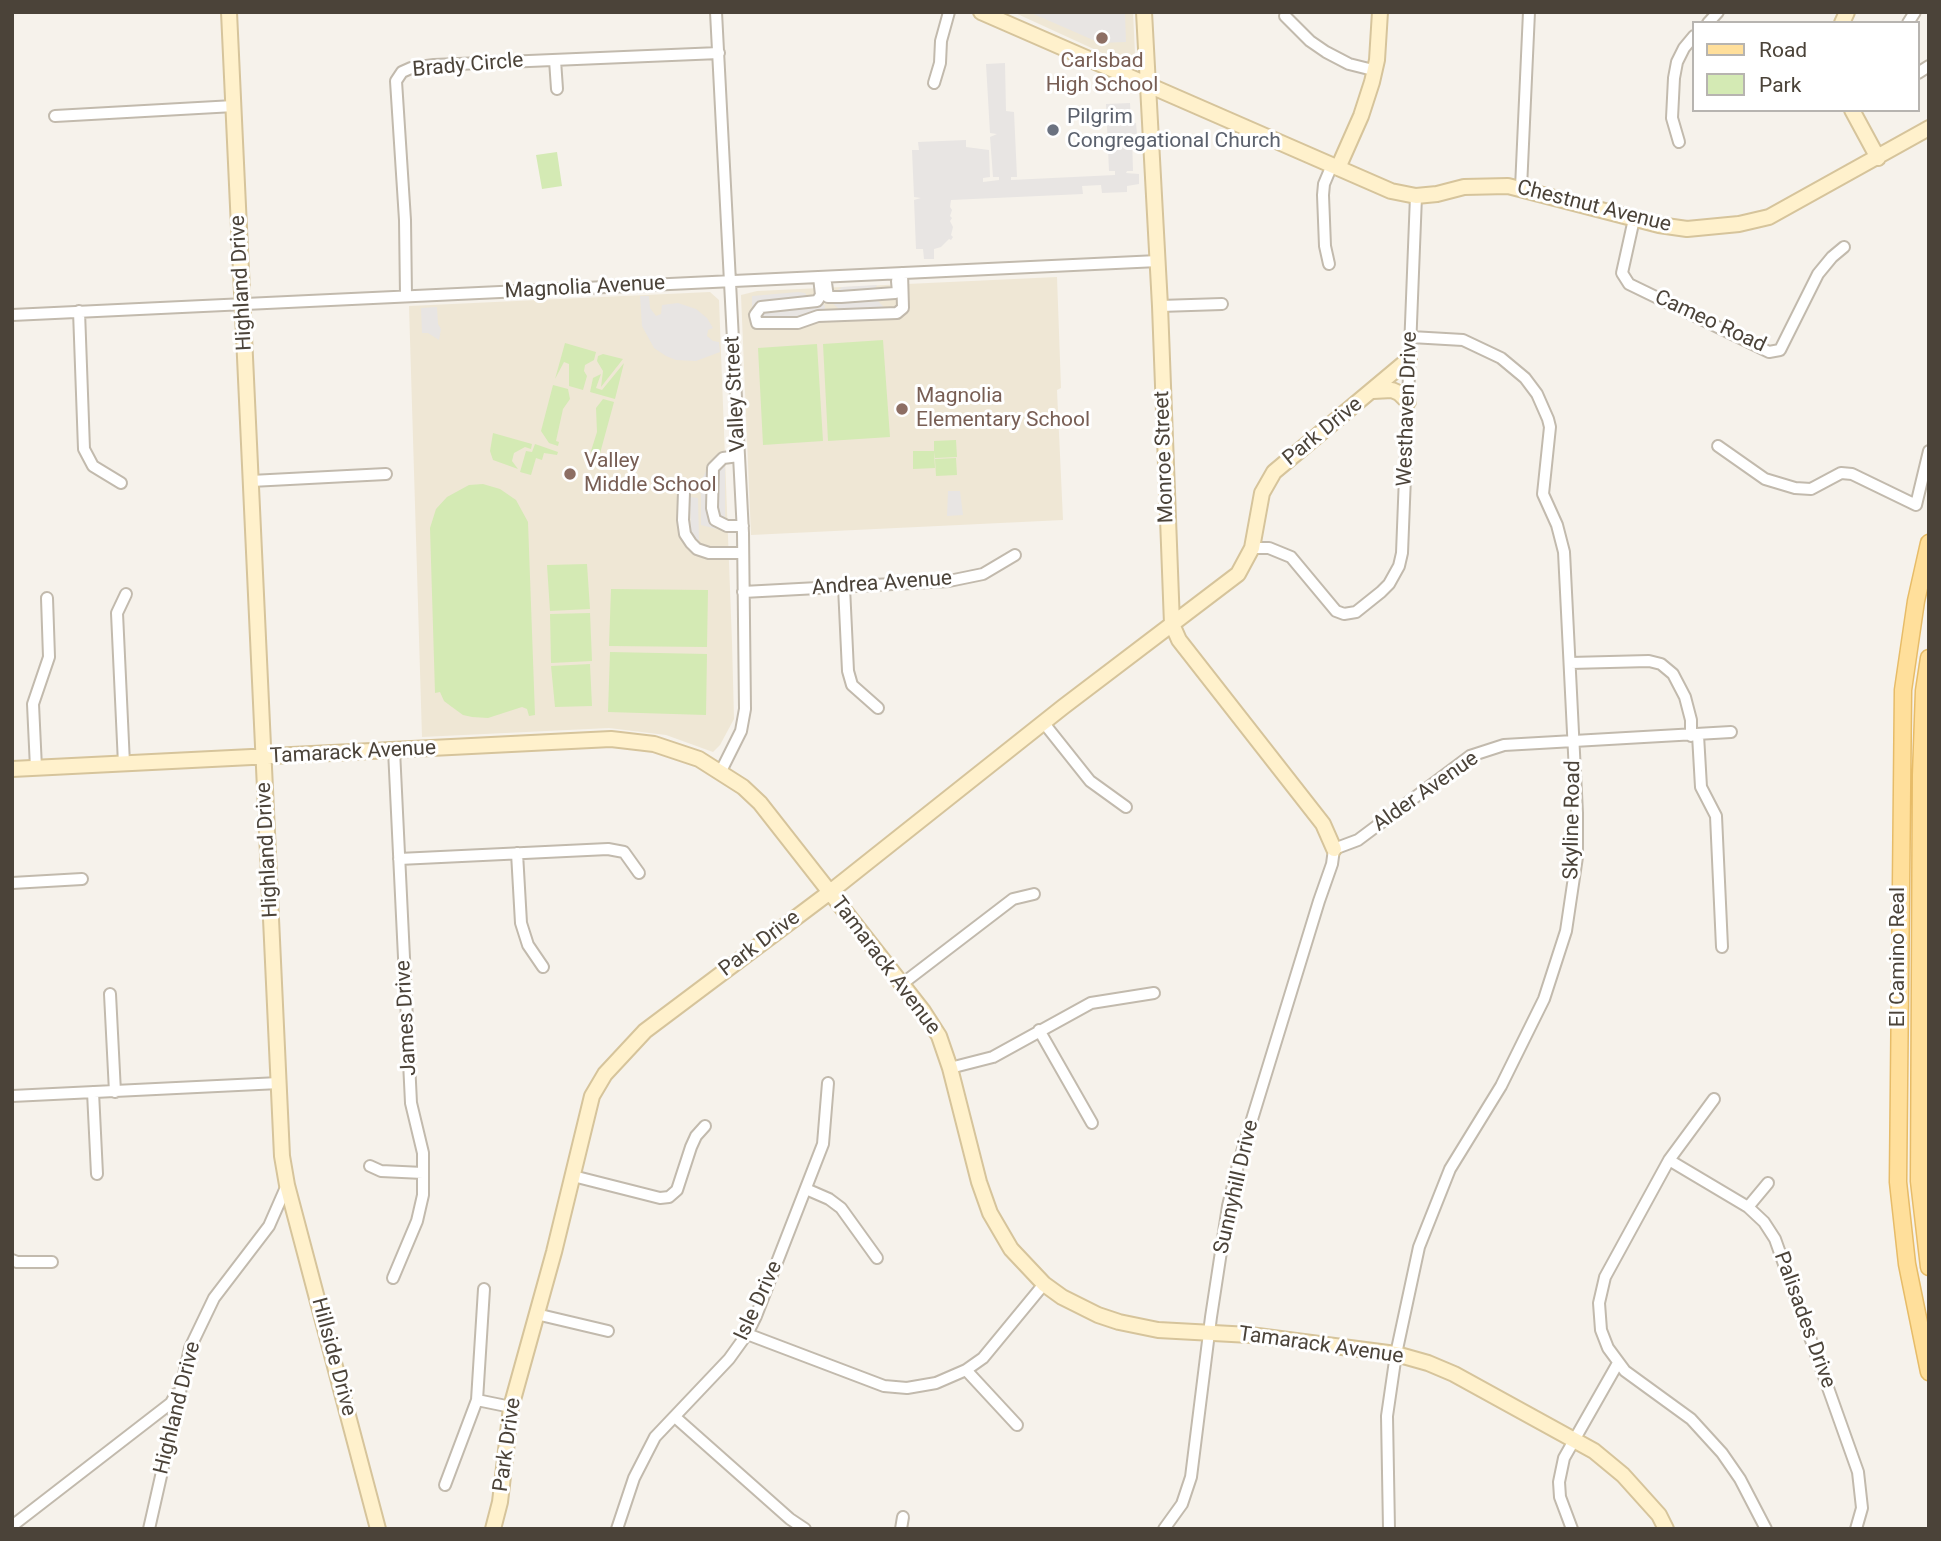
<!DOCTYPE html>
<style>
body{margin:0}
#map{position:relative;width:1941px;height:1541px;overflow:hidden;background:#f6f2eb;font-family:Roboto,sans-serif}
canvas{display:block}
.frame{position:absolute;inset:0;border:14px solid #4b4339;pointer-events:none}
.legend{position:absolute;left:1692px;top:21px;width:228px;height:91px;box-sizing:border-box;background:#fff;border:2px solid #b7b4b0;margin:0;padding:9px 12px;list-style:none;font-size:21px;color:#4b4339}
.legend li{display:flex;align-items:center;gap:14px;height:35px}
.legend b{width:35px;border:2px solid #b7b4b0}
</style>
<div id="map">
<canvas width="1941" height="1541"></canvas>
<div class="frame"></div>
<ul class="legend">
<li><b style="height:9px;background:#ffdf9b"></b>Road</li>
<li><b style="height:19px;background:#d4eab4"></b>Park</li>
</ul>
</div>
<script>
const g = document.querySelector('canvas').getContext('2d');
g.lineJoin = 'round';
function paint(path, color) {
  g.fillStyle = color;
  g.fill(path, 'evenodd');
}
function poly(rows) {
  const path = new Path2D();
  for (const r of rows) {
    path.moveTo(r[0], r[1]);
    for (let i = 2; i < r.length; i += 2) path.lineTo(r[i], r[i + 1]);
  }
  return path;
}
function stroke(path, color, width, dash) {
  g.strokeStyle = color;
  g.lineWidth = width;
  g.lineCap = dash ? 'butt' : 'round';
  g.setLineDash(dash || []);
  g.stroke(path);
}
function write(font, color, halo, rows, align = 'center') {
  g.font = font + ' Roboto,sans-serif';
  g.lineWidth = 6;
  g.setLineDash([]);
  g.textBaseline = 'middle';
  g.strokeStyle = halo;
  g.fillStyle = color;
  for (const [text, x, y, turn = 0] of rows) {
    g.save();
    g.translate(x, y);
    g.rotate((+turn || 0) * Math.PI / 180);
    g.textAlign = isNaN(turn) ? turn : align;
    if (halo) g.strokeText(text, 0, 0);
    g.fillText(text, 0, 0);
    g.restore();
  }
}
const education = poly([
 [1013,12,1133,12,1135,54,1128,61,1122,62],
 [1057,277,1061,388,1057,390,1063,520,751,535,741,295,757,291],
 [710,292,719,300,732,642,734,719,720,745,713,752,666,735,609,728,422,737,409,306]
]);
const green = poly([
 [557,152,562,186,542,189,536,155],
 [883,340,890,437,828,441,823,344],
 [565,343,596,352,594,360,585,365,584,371,587,376,583,390,569,386,569,364,564,362,555,379],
 [817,344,823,441,763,445,758,348],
 [603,354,623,359,601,387,603,371,597,361,598,356],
 [624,363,615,399,590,392,593,378,601,374,596,388,602,390],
 [553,385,568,389,570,399,563,409,556,441,559,442,558,446,549,443,541,431],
 [603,399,614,402,599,457,594,456,591,451,597,432,596,408],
 [493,433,532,444,531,449,525,447,514,453,512,461,518,469,493,460,490,451],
 [956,440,957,457,935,458,934,452,935,468,913,469,913,451,934,451,934,441],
 [535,444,558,452,557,455,544,453,542,460,536,458,531,475,520,472,526,451,532,452],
 [956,458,957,475,936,476,935,459],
 [483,484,500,489,516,500,528,522,535,715,529,716,527,709,522,707,488,718,472,717,463,715,452,707,444,701,440,692,435,693,430,528,436,509,447,497,469,485],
 [587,564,590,609,550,611,547,565],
 [611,589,708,590,707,647,609,646],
 [590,613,592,661,551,663,550,614],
 [610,652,707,654,706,715,608,712],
 [590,664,592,706,555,707,551,666]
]);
const parking = poly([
 [1029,12,1125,12,1126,42,1100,43],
 [1005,63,1006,111,1014,112,1017,177,1011,177,1011,180,1115,175,1115,171,1109,171,1106,104,1130,103,1131,120,1124,120,1123,122,1136,123,1137,134,1124,135,1125,138,1132,137,1133,171,1127,171,1126,173,1139,174,1139,184,1127,186,1127,192,1102,193,1101,185,1082,186,1083,194,951,200,950,207,952,210,950,216,952,218,950,221,953,227,951,235,953,237,951,240,949,239,941,247,934,249,934,259,924,259,923,249,916,249,914,200,921,198,914,197,912,150,919,150,918,142,966,140,966,147,989,150,990,177,983,178,983,182,999,180,999,177,993,177,990,137,997,134,990,133,986,64],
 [877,285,874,290,875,298,887,310,838,312,838,308,829,300,832,294,842,287],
 [798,292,805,293,809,299,821,303,825,306,824,312,808,316,752,319,752,296],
 [640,296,649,296,650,308,656,316,661,314,662,305,678,303,696,309,707,318,713,328,708,330,707,336,713,341,719,342,720,352,696,361,676,360,666,356,654,348,642,326],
 [437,307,438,324,441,329,439,340,428,333,422,333,421,308],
 [725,453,725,531,701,525,701,494,698,491,701,481,712,460,716,455],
 [948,491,960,491,963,515,947,516],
 [690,497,698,498,699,540,691,540]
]);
const street = poly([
 [716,12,743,533,745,709,741,731,721,771],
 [1285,16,1310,41,1326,52,1349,64,1373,70],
 [1708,23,1718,12],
 [1908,23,1915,12],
 [555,60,557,89],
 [1918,73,1929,66],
 [934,83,940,63,941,41,949,12],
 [55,116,234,106],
 [1679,142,1672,118,1674,78,1677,62,1684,48,1694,36],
 [1521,188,1529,12],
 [1634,219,1622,273,1629,284,1769,352,1780,350,1818,274,1832,257,1844,247],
 [1329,264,1325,246,1323,195,1324,184,1332,165],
 [819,277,821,295,817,301,761,307,755,315,757,323,798,323,818,316,897,313,903,308,902,273],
 [826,283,828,297,841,297,895,293,898,292,897,281],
 [406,296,405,220,396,81,402,72,411,68,434,65,719,53],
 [1160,306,1222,304],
 [79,311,84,449,93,466,121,483],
 [12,315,1158,261],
 [1718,446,1765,479,1795,488,1811,489,1841,473,1852,474,1916,505,1929,451],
 [739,456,723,458,713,468,712,508,715,520,727,526,743,526],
 [251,481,386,474],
 [684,492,683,520,685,534,691,543,697,549,709,553,743,553],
 [1252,548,1269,548,1291,557,1336,611,1344,614,1356,612,1381,592,1389,584,1399,566,1402,553,1416,196],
 [844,587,848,671,852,685,878,708],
 [743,592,949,581,983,574,1015,555],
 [1570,663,1649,661,1661,664,1673,674,1685,697,1691,720,1691,736],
 [1043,722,1090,781,1126,807],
 [1698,735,1701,787,1716,816,1722,947],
 [124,764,117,613,126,594],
 [36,768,33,704,49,657,47,598],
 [517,853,521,923,528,945,543,967],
 [399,859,608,849,624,852,639,873],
 [12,883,82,879],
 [902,984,1013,899,1034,894],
 [110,994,115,1092],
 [1039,1030,1092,1123],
 [950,1068,993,1057,1091,1003,1154,993],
 [93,1092,97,1174],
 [12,1096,279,1083],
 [1714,1099,1669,1160,1605,1277,1599,1303,1601,1330,1608,1348,1625,1371,1691,1419,1722,1453,1740,1479,1766,1529],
 [1669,1160,1748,1207,1764,1222,1775,1239,1858,1472,1862,1508,1856,1529],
 [370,1166,381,1171,423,1173],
 [573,1176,660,1198,669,1197,677,1190,691,1147,696,1136,705,1126],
 [806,1189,829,1199,841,1208,877,1258],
 [1748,1207,1768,1183],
 [12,1260,17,1262,52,1262],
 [393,1278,417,1221,423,1195,423,1153,411,1103,394,750],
 [536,1314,608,1331],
 [747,1334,884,1386,907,1388,936,1383,966,1370,983,1358,1044,1284],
 [966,1370,1017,1425],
 [477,1400,511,1407],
 [675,1417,790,1519,805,1529],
 [445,1485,477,1400,484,1289],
 [12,1526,171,1403,176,1394],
 [149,1529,190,1348,214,1298,269,1226,287,1185],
 [617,1529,634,1478,655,1437,729,1359,747,1334,756,1316,823,1144,828,1083],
 [901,1529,903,1517],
 [1164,1529,1182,1504,1191,1477,1211,1317,1228,1206,1238,1165,1319,901,1332,864,1334,849,1358,840,1470,756,1504,745,1731,732],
 [1389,1529,1387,1416,1396,1354,1419,1247,1450,1169,1501,1086,1544,999,1566,931,1577,857,1577,813,1564,552,1557,525,1543,494,1550,427,1548,419,1537,394,1525,378,1501,358,1463,340,1411,337],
 [1572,1529,1560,1497,1559,1482,1564,1458,1618,1363]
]);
const secondary = poly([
 [229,12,282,1156,287,1185,378,1529],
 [981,12,1391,191,1416,196,1437,194,1464,187,1508,186,1659,225,1687,229,1739,224,1769,217,1929,128],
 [1144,12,1160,306,1172,624,1179,640,1323,824,1334,849],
 [1842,23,1847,12],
 [1852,110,1878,158],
 [1338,168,1361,116,1372,82,1377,60,1380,12],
 [1373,391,1392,390,1399,393,1408,402],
 [12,769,611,739,654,744,699,759,743,787,760,803,923,1011,939,1036,950,1068,979,1182,990,1213,1011,1249,1044,1284,1062,1297,1098,1315,1119,1322,1158,1330,1250,1335,1396,1354,1428,1363,1454,1374,1594,1451,1623,1475,1659,1515,1666,1529],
 [493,1529,500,1502,511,1407,554,1252,592,1096,605,1074,645,1031,830,892,1063,707,1238,574,1252,548,1262,493,1274,472,1409,359]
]);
const primary = poly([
 [1929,543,1916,601,1903,690,1898,1182,1907,1264,1929,1372],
 [1929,658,1924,691,1921,775,1919,1181,1929,1267]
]);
const markers = [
 [1102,38,7,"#8d6e63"],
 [1053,130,7,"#6b7280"],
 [902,409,7,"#8d6e63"],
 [570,474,7,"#8d6e63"]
];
const educationNames = [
 ["Carlsbad",1102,62,"center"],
 ["High School",1102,86,"center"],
 ["Magnolia",916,397],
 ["Elementary School",916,421],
 ["Valley",584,462],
 ["Middle School",584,486]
];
const streetNames = [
 ["Brady Circle",468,66,-5],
 ["Chestnut Avenue",1594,207,14],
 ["Highland Drive",242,283,-93],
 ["Magnolia Avenue",585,288,-3],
 ["Cameo Road",1710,322,25],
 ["Valley Street",736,394,-93],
 ["Westhaven Drive",1408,409,-88],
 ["Park Drive",1323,432,-39],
 ["Monroe Street",1165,457,-92],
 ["Andrea Avenue",882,584,-4],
 ["Tamarack Avenue",353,753,-3],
 ["Alder Avenue",1426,792,-35],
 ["Skyline Road",1573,820,-89],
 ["Highland Drive",268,850,-93],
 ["Park Drive",760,944,-37],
 ["El Camino Real",1899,957,-90],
 ["Tamarack Avenue",885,966,53],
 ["James Drive",407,1018,-93],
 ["Sunnyhill Drive",1237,1187,-77],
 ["Isle Drive",759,1301,-65],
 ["Palisades Drive",1804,1320,70],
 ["Tamarack Avenue",1321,1346,8],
 ["Hillside Drive",333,1357,75],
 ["Highland Drive",178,1408,-76],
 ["Park Drive",508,1445,-82]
];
const worshipNames = [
 ["Pilgrim",1067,118],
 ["Congregational Church",1067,142]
];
paint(education, '#efe7d5');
paint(green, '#d4eab4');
paint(parking, '#e8e5e3');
stroke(street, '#c2baad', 14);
stroke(secondary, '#d6c49b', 18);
stroke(primary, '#e7bc68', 19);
stroke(street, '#fff', 10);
stroke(secondary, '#fff1cc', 14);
stroke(primary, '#ffdf9b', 16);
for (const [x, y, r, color] of markers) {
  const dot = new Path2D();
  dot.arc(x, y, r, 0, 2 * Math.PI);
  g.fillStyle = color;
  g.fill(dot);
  stroke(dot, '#fff', 2.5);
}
write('21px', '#785e54', '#fff', educationNames, 'left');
write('21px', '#4b4339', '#fff', streetNames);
write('21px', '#5b616d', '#fff', worshipNames, 'left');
</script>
